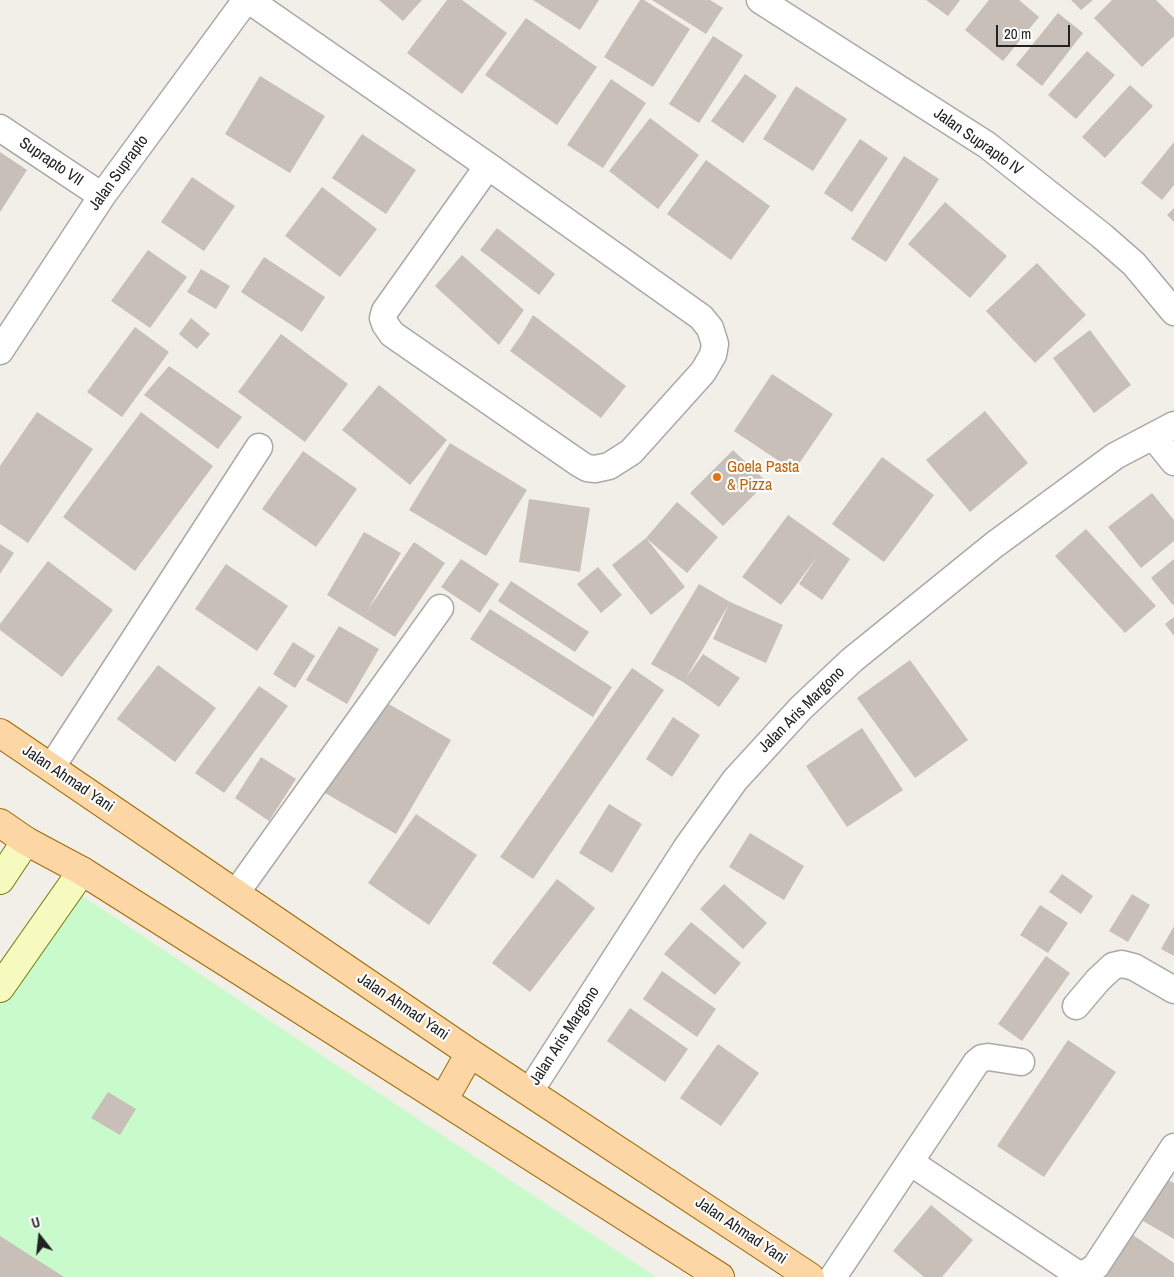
<!DOCTYPE html>
<style>
body{margin:0}
#map{position:relative;width:1174px;height:1277px;overflow:hidden;background:#f2efe9;font-family:"Archivo Narrow",sans-serif}
canvas{display:block}
.north{position:absolute;left:15px;top:1212px;width:50px;height:50px;-webkit-text-stroke:4px #fff;paint-order:stroke;rotate:344deg;font-size:14px;font-weight:700;line-height:20px;text-align:center;color:#222}
.north::after{content:'';display:block;margin:auto;width:18px;height:22px;background:#222;clip-path:polygon(50% 0,100% 100%,50% 72%,0 100%)}
.scale{position:absolute;left:996px;top:25px;width:74px;height:22px;box-sizing:border-box;border:2px solid #222;border-top:0;padding-left:6px;font-size:15px;line-height:18px;white-space:nowrap;color:#222;-webkit-text-stroke:4px #fff;paint-order:stroke}
</style>
<div id="map">
<canvas width="1174" height="1277"></canvas>
<div class="north">U</div>
<div class="scale">20 m</div>
</div>
<script>
const g = document.querySelector('canvas').getContext('2d');
g.lineJoin = 'round';
function paint(path, color) {
  g.fillStyle = color;
  g.fill(path, 'evenodd');
}
function poly(rows) {
  const path = new Path2D();
  for (const r of rows) {
    path.moveTo(r[0], r[1]);
    for (let i = 2; i < r.length; i += 2) path.lineTo(r[i], r[i + 1]);
  }
  return path;
}
function stroke(path, color, width, dash) {
  g.strokeStyle = color;
  g.lineWidth = width;
  g.lineCap = dash ? 'butt' : 'round';
  g.setLineDash(dash || []);
  g.stroke(path);
}
function write(font, color, halo, rows, align = 'center') {
  g.font = font + ' "Archivo Narrow",sans-serif';
  g.lineWidth = 4.5;
  g.setLineDash([]);
  g.textBaseline = 'middle';
  g.strokeStyle = halo;
  g.fillStyle = color;
  for (const [text, x, y, turn = 0] of rows) {
    g.save();
    g.translate(x, y);
    g.rotate((+turn || 0) * Math.PI / 180);
    g.textAlign = isNaN(turn) ? turn : align;
    if (halo) g.strokeText(text, 0, 0);
    g.fillText(text, 0, 0);
    g.restore();
  }
}
const park = poly([
 [66,885,656,1277,0,1277,0,985]
]);
const building = poly([
 [379,0,422,0,403,21],
 [447,0,462,0,507,33,462,94,407,53],
 [533,0,599,0,580,30],
 [640,0,644,0,690,29,653,87,604,57],
 [652,0,710,0,723,8,706,34],
 [926,0,960,0,948,16],
 [989,0,1019,0,1039,17,1003,61,965,30],
 [1071,0,1093,0,1081,10],
 [1112,0,1156,0,1174,18,1174,36,1142,67,1094,18],
 [1058,13,1083,33,1042,86,1016,65],
 [526,18,597,67,557,125,485,75],
 [713,36,743,55,699,123,669,104],
 [1087,51,1115,75,1076,119,1048,95],
 [745,74,777,96,743,143,711,121],
 [260,76,325,116,290,173,225,134],
 [611,79,646,103,603,168,567,145],
 [1130,85,1153,106,1105,158,1082,137],
 [796,86,847,119,813,171,763,139],
 [650,118,699,155,658,209,609,171],
 [362,134,416,170,386,214,332,178],
 [860,139,888,158,852,212,824,193],
 [1174,142,1174,185,1162,200,1141,183],
 [0,152,27,170,0,212],
 [904,156,939,179,886,262,851,239],
 [706,160,770,206,731,260,667,214],
 [192,177,235,206,204,251,161,222],
 [322,187,377,229,340,277,285,236],
 [945,202,1007,256,970,298,908,244],
 [1174,208,1174,222,1167,215],
 [497,228,555,274,539,295,480,250],
 [148,250,187,277,150,328,111,301],
 [462,255,524,310,499,345,435,286],
 [264,257,325,297,302,332,241,292],
 [1037,263,1086,315,1035,363,986,311],
 [201,269,230,286,216,309,187,292],
 [533,315,626,386,601,418,510,351,522,334],
 [191,318,210,334,197,349,179,334],
 [135,327,169,352,122,417,87,392],
 [1090,330,1131,385,1094,413,1053,358],
 [281,334,348,384,305,442,238,392],
 [169,366,242,417,218,449,144,395],
 [772,374,833,414,794,471,734,431],
 [379,385,447,440,410,485,342,430],
 [985,411,1028,463,970,512,926,460],
 [37,412,93,449,28,543,0,524,0,466],
 [141,412,213,466,135,571,63,517],
 [450,443,527,490,486,556,409,510],
 [733,450,767,482,723,526,690,493],
 [303,451,357,489,316,547,262,509],
 [882,457,934,495,884,562,832,524],
 [1152,493,1174,520,1174,541,1141,568,1108,527],
 [529,499,590,508,580,572,519,562],
 [677,502,718,537,687,573,646,538,685,587,651,615,612,565,646,538],
 [788,515,850,559,822,600,799,584,817,557,781,605,742,577],
 [1086,529,1156,606,1125,633,1055,556],
 [364,532,401,553,367,611,414,542,445,563,395,637,363,617,327,595],
 [0,544,14,553,0,574],
 [461,559,499,584,480,613,441,587],
 [1174,559,1174,604,1173,605,1151,578],
 [48,561,113,610,62,677,0,630,0,624],
 [226,564,288,606,257,651,195,609],
 [598,567,622,595,601,613,577,584],
 [511,581,589,632,575,652,498,601],
 [699,584,730,602,783,625,766,663,713,639,729,604,686,678,703,654,740,678,719,707,683,682,651,664],
 [490,609,612,687,593,717,470,639],
 [1174,617,1174,636,1165,624],
 [339,626,379,649,347,704,306,680],
 [293,642,315,656,295,688,273,674],
 [910,660,968,740,915,778,857,698],
 [158,665,216,708,175,762,117,719],
 [632,668,664,690,533,879,500,857],
 [259,686,288,706,224,793,195,773],
 [380,699,451,740,396,834,325,793],
 [673,717,700,735,672,777,646,759],
 [862,728,903,790,847,827,806,766],
 [261,757,296,779,269,821,235,798],
 [609,804,642,824,612,873,579,853],
 [416,814,477,855,429,925,368,883],
 [750,833,804,866,784,900,729,867],
 [1062,874,1093,896,1081,914,1049,892],
 [557,879,595,908,530,992,492,963],
 [724,884,767,923,743,949,700,909],
 [1132,894,1150,905,1128,942,1109,931],
 [1040,905,1068,923,1048,953,1020,935],
 [691,922,741,963,715,995,664,954],
 [1174,926,1174,956,1161,949],
 [1046,956,1070,973,1022,1041,998,1024],
 [662,971,716,1009,697,1037,643,999],
 [630,1008,688,1049,665,1082,607,1041],
 [1068,1040,1116,1072,1044,1177,997,1146],
 [718,1044,759,1073,721,1126,680,1098],
 [108,1092,136,1109,120,1135,91,1118],
 [1168,1180,1174,1183,1174,1239,1143,1221],
 [931,1205,973,1240,942,1277,924,1277,893,1251],
 [1133,1235,1174,1263,1174,1277,1104,1277],
 [0,1236,64,1277,0,1277]
]);
const street = poly([
 [249,0,488,166,701,317,710,328,715,344,713,355,703,372,631,452,609,466,595,469,587,468,580,464,392,334,385,324,383,318,385,311,488,166],
 [760,0,987,145,1102,236,1134,264,1174,312],
 [0,128,102,196],
 [0,351,102,196,246,0],
 [1153,436,1174,462],
 [51,768,259,447],
 [236,893,440,608],
 [1076,1006,1098,980,1113,966,1122,964,1134,967,1174,990],
 [530,1091,687,847,735,780,801,708,852,660,994,545,1115,456,1174,425],
 [910,1162,1079,1275,1090,1271,1096,1266,1174,1147],
 [833,1277,976,1063,982,1058,988,1057,1021,1062]
]);
const secondary = poly([
 [0,880,26,841],
 [0,988,82,871]
]);
const primary = poly([
 [0,733,470,1053,810,1277],
 [0,823,26,841,82,871,248,976,720,1277],
 [444,1099,470,1053]
]);
const markers = [
 [717,477,5,"#e8710a"]
];
const streetNames = [
 ["Jalan Suprapto IV",978,142,35],
 ["Suprapto VII",51,162,34],
 ["Jalan Suprapto",119,173,-54],
 ["Jalan Aris Margono",802,710,-45],
 ["Jalan Ahmad Yani",68,779,34],
 ["Jalan Ahmad Yani",403,1007,34],
 ["Jalan Aris Margono",565,1036,-57],
 ["Jalan Ahmad Yani",741,1231,34]
];
const foodNames = [
 ["Goela Pasta",727,468],
 ["& Pizza",727,486]
];
paint(park, '#c8facc');
paint(building, '#c7bfb8');
stroke(street, '#a9a9a9', 29);
stroke(secondary, '#707d05', 30);
stroke(primary, '#a06b00', 30);
stroke(street, '#fff', 26);
stroke(secondary, '#f7fabf', 28);
stroke(primary, '#fcd6a4', 28);
for (const [x, y, r, color] of markers) {
  const dot = new Path2D();
  dot.arc(x, y, r, 0, 2 * Math.PI);
  g.fillStyle = color;
  g.fill(dot);
  stroke(dot, '#fff', 2);
}
write('16px', '#222', '#fff', streetNames);
write('16px', '#c56008', '#fff', foodNames, 'left');
</script>
